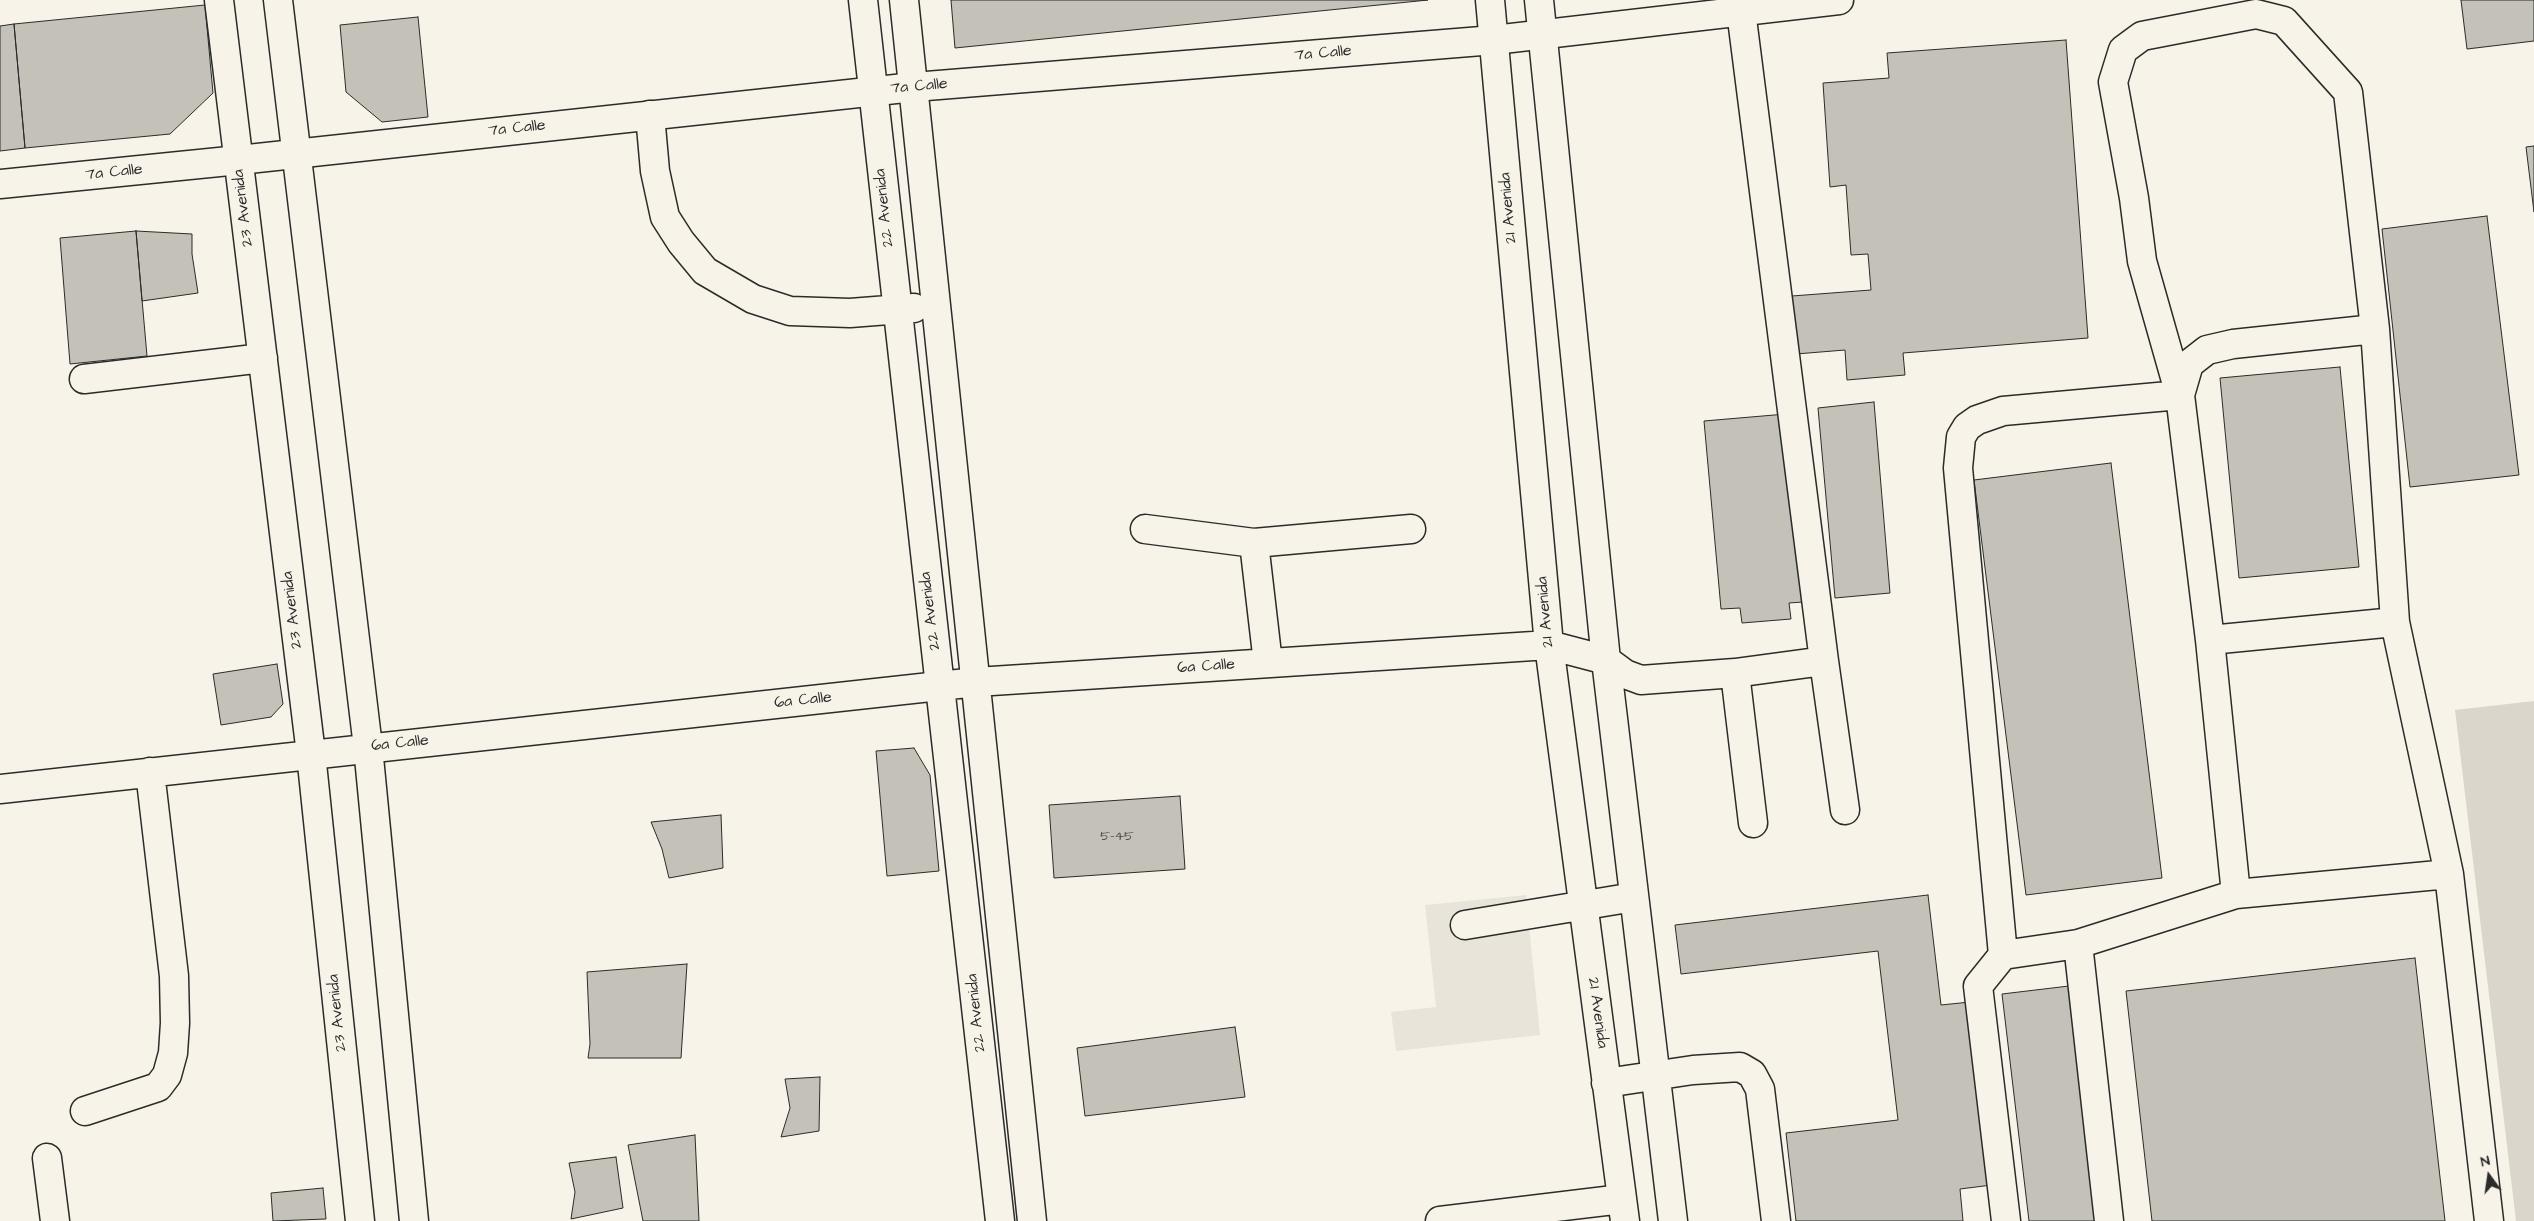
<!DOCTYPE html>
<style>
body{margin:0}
#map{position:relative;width:2534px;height:1221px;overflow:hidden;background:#f7f3e8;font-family:"Architects Daughter",sans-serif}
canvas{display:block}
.north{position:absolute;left:2464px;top:1151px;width:50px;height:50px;-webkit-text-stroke:4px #f7f3e8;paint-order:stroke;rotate:346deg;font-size:14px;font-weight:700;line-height:20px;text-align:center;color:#2b2b2b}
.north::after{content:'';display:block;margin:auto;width:18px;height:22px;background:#2b2b2b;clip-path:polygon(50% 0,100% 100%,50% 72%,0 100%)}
</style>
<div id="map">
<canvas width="2534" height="1221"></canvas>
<div class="north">N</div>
</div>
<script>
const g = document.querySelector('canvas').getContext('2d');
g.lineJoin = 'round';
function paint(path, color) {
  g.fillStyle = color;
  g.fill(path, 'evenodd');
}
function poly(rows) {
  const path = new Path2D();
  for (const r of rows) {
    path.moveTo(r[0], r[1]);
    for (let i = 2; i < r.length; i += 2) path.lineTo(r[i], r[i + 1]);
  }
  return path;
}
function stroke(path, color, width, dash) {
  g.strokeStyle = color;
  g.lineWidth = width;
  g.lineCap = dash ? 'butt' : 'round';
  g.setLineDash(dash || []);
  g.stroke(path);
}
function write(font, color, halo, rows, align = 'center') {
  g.font = font + ' "Architects Daughter",sans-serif';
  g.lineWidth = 4.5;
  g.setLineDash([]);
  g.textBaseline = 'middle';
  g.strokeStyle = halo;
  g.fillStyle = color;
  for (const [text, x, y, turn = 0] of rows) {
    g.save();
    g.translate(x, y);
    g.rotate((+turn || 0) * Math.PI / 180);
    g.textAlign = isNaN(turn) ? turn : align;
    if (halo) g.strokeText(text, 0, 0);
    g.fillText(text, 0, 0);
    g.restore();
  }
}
const built = poly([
 [1526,895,1540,1035,1396,1051,1391,1012,1436,1007,1425,905]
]);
const green = poly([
 [2534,701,2534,1221,2516,1221,2455,710]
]);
const building = poly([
 [951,0,1428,0,955,48,951,0],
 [2461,0,2534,0,2534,41,2467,49,2461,0],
 [205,5,213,93,170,134,25,148,14,24,205,5],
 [418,17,428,117,382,122,346,92,340,25,418,17],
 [14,24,25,148,0,151,0,26,14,24],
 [2066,40,2088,338,1903,353,1905,375,1847,380,1845,350,1796,354,1792,296,1871,290,1868,254,1851,255,1846,185,1830,187,1823,83,1889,78,1887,53,2066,40],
 [2534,146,2534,212,2526,147,2534,146],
 [2487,216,2519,475,2410,487,2382,229,2487,216],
 [136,231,192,234,192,254,198,293,142,301,136,231],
 [136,231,147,356,70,364,60,238,136,231],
 [2340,367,2359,567,2239,578,2220,378,2340,367],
 [1874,402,1890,593,1835,598,1818,408,1874,402],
 [1786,414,1803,602,1789,603,1791,619,1742,623,1740,608,1721,609,1704,421,1786,414],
 [2111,463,2162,878,2026,895,1974,480,2111,463],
 [277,664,283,704,271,717,221,725,213,674,277,664],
 [914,748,930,775,939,871,887,876,876,751,914,748],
 [1180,796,1185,869,1054,878,1049,805,1180,796],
 [721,815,723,868,669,878,662,849,651,822,721,815],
 [1928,895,1941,1005,1970,1002,1992,1185,1960,1189,1963,1221,1796,1221,1786,1133,1898,1120,1878,951,1681,974,1675,925,1928,895],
 [2415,958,2445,1221,2152,1221,2126,991,2415,958],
 [687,964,681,1058,588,1058,590,1044,587,972,687,964],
 [2069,986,2097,1221,2029,1221,2002,994,2069,986],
 [1235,1027,1245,1097,1085,1116,1077,1048,1235,1027],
 [820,1077,819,1131,781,1137,790,1108,785,1079,820,1077],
 [695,1135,699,1221,643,1221,628,1145,695,1135],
 [616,1157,623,1208,571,1219,575,1192,569,1163,616,1157],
 [323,1188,326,1219,273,1221,271,1193,323,1188]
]);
const minor = poly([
 [219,0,311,754,360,1221],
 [278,0,368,747,414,1221],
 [863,0,1000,1221],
 [904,0,1032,1221],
 [1490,0,1549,645,1625,1221],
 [1539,0,1606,660,1673,1221],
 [1741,11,1824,661],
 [650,115,655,171,665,217,681,242,705,271,753,299,790,311,850,313,914,308],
 [84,379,263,358],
 [1145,529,1254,543,1268,663],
 [1254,543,1411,529],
 [2395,622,2210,640,2180,395,2142,261,2134,198,2113,82,2123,50,2142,36,2256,14,2284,21,2348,92,2375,329,2395,622,2449,874,2489,1221],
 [2210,640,2236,894,2449,874],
 [1735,673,1753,823],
 [0,789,976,682,1549,645,1606,660,1625,674,1641,680,1735,673,1824,661,1845,810],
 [1465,925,1634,897],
 [2078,944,2109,1221],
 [2003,955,2078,944,2236,894],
 [1606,1083,1693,1070,1740,1067,1752,1074,1760,1089,1776,1221],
 [85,1111,158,1087,167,1075,173,1053,175,1023,174,976,150,772],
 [47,1158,55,1221],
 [1440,1221,1622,1199],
 [2006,1221,1978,986,2003,955,1958,468,1961,437,1967,427,1977,420,2003,411,2180,395,2189,364,2207,350,2233,344,2375,329]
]);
const major = poly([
 [0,184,239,160,914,87,1494,40,1839,0]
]);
const numberNames = [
 ["5-45",1117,837]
];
const streetNames = [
 ["7a Calle",1323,54,-5],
 ["7a Calle",919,87,-5],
 ["7a Calle",517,129,-6],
 ["7a Calle",114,173,-6],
 ["23 Avenida",244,208,-97],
 ["22 Avenida",885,208,-96],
 ["21 Avenida",1509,208,-95],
 ["23 Avenida",293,610,-97],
 ["22 Avenida",931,611,-97],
 ["21 Avenida",1546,612,-95],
 ["6a Calle",1206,667,-4],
 ["6a Calle",803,701,-6],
 ["6a Calle",400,744,-6],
 ["23 Avenida",338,1013,-96],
 ["22 Avenida",977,1013,-96],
 ["21 Avenida",1597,1013,82]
];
paint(built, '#e8e4da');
paint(green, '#dad6cc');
paint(building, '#c4c1b9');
stroke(building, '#2b2b2b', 1);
stroke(minor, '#2b2b2b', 31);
stroke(major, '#2b2b2b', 31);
stroke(minor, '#f7f3e8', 28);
stroke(major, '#f7f3e8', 28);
write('14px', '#51504e', null, numberNames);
write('16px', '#2b2b2b', '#f7f3e8', streetNames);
</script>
